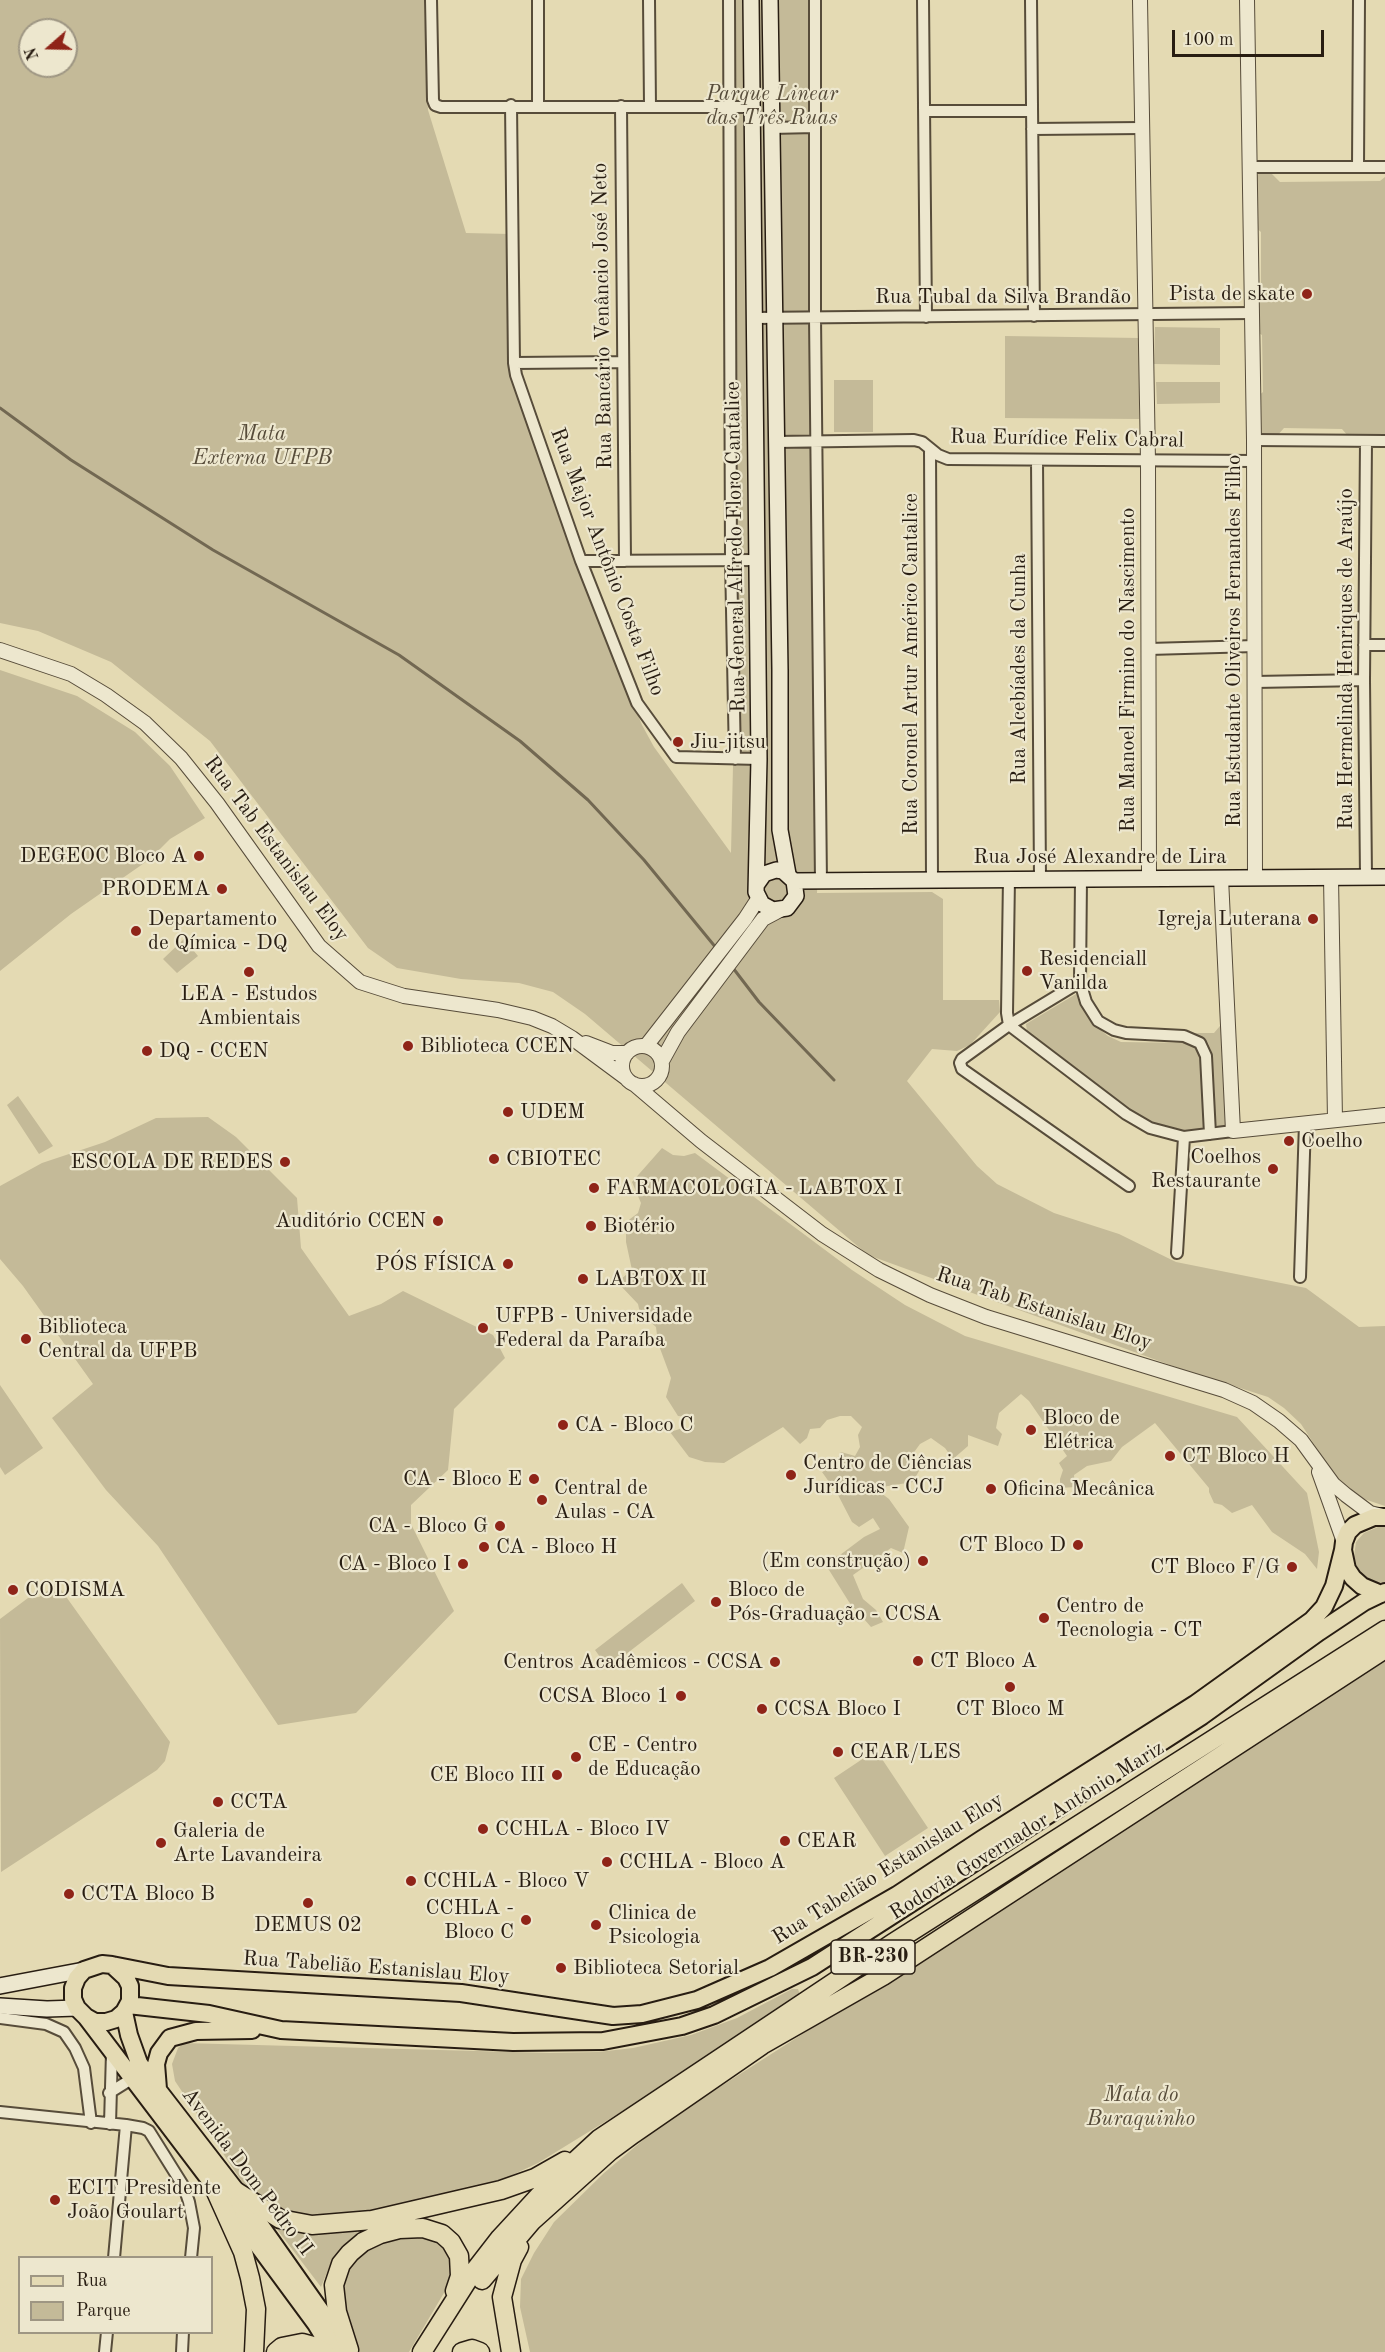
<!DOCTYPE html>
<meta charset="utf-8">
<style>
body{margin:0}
#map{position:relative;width:1385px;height:2352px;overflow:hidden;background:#e4dab3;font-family:"Old Standard TT",serif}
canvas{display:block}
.legend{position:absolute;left:18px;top:2256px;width:195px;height:78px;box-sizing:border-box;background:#ede7ce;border:2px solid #9e9683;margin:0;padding:8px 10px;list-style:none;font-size:18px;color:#281d12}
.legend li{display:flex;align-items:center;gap:12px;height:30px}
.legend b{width:30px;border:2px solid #9e9683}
.north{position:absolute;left:18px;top:18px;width:60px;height:60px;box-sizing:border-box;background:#ede7ce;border:2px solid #9e9683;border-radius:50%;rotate:250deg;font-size:16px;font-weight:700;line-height:24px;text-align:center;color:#281d12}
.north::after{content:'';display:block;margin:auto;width:21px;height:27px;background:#8f2418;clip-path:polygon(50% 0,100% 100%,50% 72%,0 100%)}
.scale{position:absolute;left:1172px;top:30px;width:152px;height:27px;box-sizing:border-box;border:3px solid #281d12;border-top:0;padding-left:8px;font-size:18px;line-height:21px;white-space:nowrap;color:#281d12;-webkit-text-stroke:4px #ede7ce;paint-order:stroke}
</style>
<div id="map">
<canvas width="1385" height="2352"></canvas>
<ul class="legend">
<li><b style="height:8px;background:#e4dab3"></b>Rua</li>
<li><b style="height:16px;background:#c4ba98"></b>Parque</li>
</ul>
<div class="north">N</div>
<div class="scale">100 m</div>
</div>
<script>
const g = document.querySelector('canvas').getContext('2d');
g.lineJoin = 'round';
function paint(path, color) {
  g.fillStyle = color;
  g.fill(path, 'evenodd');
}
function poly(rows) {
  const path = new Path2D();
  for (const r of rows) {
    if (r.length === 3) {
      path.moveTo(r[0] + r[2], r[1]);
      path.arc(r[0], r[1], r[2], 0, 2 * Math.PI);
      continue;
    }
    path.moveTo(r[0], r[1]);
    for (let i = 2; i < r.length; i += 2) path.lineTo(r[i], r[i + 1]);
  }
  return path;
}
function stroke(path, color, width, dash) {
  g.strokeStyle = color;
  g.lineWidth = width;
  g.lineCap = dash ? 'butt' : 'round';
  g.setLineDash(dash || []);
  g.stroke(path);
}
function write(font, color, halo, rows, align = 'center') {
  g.font = font + ' "Old Standard TT",serif';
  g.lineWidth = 4.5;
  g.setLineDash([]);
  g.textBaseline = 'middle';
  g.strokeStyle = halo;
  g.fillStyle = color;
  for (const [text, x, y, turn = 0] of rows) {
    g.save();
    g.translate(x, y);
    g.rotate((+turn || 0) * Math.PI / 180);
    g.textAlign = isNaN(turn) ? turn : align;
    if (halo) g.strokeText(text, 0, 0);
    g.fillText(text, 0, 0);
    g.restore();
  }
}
const green = poly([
 [0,0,424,0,428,110,466,233,510,234,512,369,583,578,642,725,654,747,731,853,733,766,723,0,819,0,825,695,817,893,932,892,943,899,943,1000,999,1000,1000,1012,970,1045,957,1051,932,1049,907,1081,977,1166,997,1184,1054,1213,1119,1234,1176,1262,1306,1288,1359,1327,1385,1326,1385,1506,1364,1499,1338,1481,1301,1424,1284,1408,1268,1397,1181,1369,868,1255,585,1014,553,992,519,983,461,979,397,968,368,948,210,741,111,662,38,631,0,623],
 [30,30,66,30,66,66,30,66],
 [1270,172,1280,182,1380,181,1385,177,1385,436,1348,436,1342,429,1284,428,1276,437,1257,435,1256,398,1263,392,1262,335,1255,331,1255,287,1261,283,1261,232,1255,227,1256,176,1260,173],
 [1155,327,1220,328,1220,365,1154,364],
 [1005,336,1139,338,1139,419,1005,418],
 [834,380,873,380,873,432,834,432],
 [1156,382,1220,382,1220,403,1157,404],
 [0,670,77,696,135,732,170,766,205,818,170,839,150,859,71,914,0,971],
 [184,939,198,956,177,973,163,959],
 [1076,994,1080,997,1085,1010,1097,1027,1108,1036,1121,1042,1192,1043,1201,1048,1206,1130,1192,1132,1172,1130,1158,1126,1127,1109,1027,1031,1026,1024],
 [1225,1020,1227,1126,1221,1129,1215,1124,1211,1050,1208,1043,1190,1033,1214,1033],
 [18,1096,53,1146,39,1154,7,1105],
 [208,1117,236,1137,297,1198,301,1248,349,1316,381,1304,403,1291,493,1335,505,1358,454,1409,448,1470,411,1505,411,1524,454,1611,356,1713,278,1725,158,1546,106,1490,52,1418,93,1384,23,1286,0,1259,0,1186,42,1163,105,1142,156,1118],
 [662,1148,673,1155,684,1156,695,1153,852,1270,905,1305,965,1336,1237,1417,1307,1493,1319,1552,1317,1569,1305,1554,1272,1532,1252,1505,1232,1513,1222,1505,1214,1503,1209,1492,1209,1488,1155,1423,1122,1447,1111,1461,1087,1466,1074,1475,1075,1487,1060,1488,1060,1479,1063,1470,1059,1463,1067,1456,1029,1401,1021,1394,999,1413,996,1428,1002,1434,998,1446,968,1435,968,1446,953,1459,945,1448,931,1438,920,1444,912,1455,920,1469,913,1482,882,1487,881,1493,889,1499,909,1527,903,1553,891,1548,853,1575,863,1599,876,1610,883,1622,871,1627,849,1602,829,1570,820,1562,840,1555,864,1537,880,1529,873,1518,859,1527,852,1522,837,1493,822,1472,832,1467,841,1452,855,1456,860,1447,858,1435,862,1427,851,1416,840,1416,827,1420,820,1428,810,1429,807,1438,800,1444,783,1427,724,1463,705,1462,689,1457,670,1432,683,1428,694,1430,689,1417,678,1416,666,1397,671,1378,658,1343,656,1327,640,1313,638,1304,620,1285,621,1279,632,1270,626,1242,626,1222,638,1213,641,1203,632,1182],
 [0,1385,43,1448,5,1475,0,1467],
 [1378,1527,1385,1527,1385,1582,1382,1583,1372,1581,1364,1576,1358,1569,1354,1557,1356,1542,1364,1533],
 [682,1583,695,1601,608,1668,595,1650],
 [57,1584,170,1742,165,1761,157,1770,1,1872,0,1619,28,1598,39,1597],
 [1385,1661,1385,2352,530,2352,520,2307,521,2279,534,2253,554,2222,604,2173,662,2124],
 [876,1750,928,1828,885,1856,834,1778],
 [792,1989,798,1989,800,1995,712,2056,538,2163,495,2183,348,2218,308,2216,263,2203,244,2185,175,2081,172,2064,178,2048,183,2043,550,2053,598,2052,633,2048,691,2035,737,2018],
 [380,2223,354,2236,342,2247,332,2260,321,2287,276,2228,276,2224],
 [398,2232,442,2240,454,2257,451,2281,409,2352,360,2352,347,2322,340,2291,346,2271,357,2256,375,2242]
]);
const stream = poly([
 [0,408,71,460,213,550,399,655,520,741,588,800,644,860,717,949],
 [733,968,759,1002,834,1080]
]);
const minor = poly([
 [431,0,433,100,435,105,441,107,752,107],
 [649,0,650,106],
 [729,0,731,560,735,759],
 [815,0,815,317,821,882],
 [923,0,926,317],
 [1031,0,1034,316],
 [511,105,514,363,516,375,581,561,637,703,676,757,759,759],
 [538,106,538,0],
 [621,106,625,561],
 [924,111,1032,111],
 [771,128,815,127],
 [1032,129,1142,128],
 [1250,167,1385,167],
 [1358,167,1359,0],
 [754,318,1252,313],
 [514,363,622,362],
 [1254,440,1385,441],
 [1366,441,1364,680,1366,877],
 [776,442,914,440,922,442,938,455,948,459,1254,461],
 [930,449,932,879],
 [1037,460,1040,879],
 [581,561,758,560],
 [1364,645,1385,645],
 [1149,649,1255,646],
 [1255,682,1364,680],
 [1009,878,1007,1013,1009,1025,1126,1114,1150,1128,1184,1137,1233,1131],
 [1081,879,1080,982,1086,1002,1098,1021,1114,1030,1126,1033,1184,1036,1200,1043,1206,1056,1210,1134],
 [1080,982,1009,1025,962,1059,960,1063,962,1069,1129,1186],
 [1177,1253,1184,1137],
 [1300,1277,1305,1123],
 [0,2018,46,2024,64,2032,75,2048,84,2068,91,2123],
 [109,2093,133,2078],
 [0,2112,126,2125,143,2128,149,2131,184,2187,189,2202,194,2228,191,2258],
 [110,2124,112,2052],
 [114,2258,126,2125],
 [105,2352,107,2332],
 [182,2352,183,2332]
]);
const tertiary = poly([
 [1140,0,1148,461,1149,879],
 [1247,0,1254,440,1255,878],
 [0,650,71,674,106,695,145,723,181,758,217,803,319,946,360,982,404,996,498,1010,532,1018,552,1026,572,1038,626,1078],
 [1331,877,1335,1120],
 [1221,878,1233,1131,1385,1115],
 [586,1043,612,1053,627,1053],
 [642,1066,20],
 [646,1046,745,919,758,899],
 [662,1061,678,1032,763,919,780,910],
 [634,1084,701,1141,822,1234,879,1270,930,1295,986,1317,1224,1390,1253,1403,1279,1421,1301,1440,1333,1484,1346,1495,1370,1513,1383,1516],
 [1319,1472,1344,1542]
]);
const secondary = poly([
 [751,0,759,759,756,892,762,904,773,910,787,908,796,896,794,881,783,871,776,870,764,874,757,884],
 [770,0,780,670,780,830,788,874],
 [794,881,1385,877],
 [0,1986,84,1970],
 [0,2006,47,2009,77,2008]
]);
const primary = poly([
 [1381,1594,1362,1586,1353,1578,1347,1569,1343,1550,1344,1542,1348,1532,1355,1525,1374,1517,1385,1517],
 [112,1965,126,1978,130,1986,130,2001,124,2012,116,2019,106,2022,95,2022,86,2017,77,2008,73,1999,73,1988,77,1978,84,1970,102,1964,112,1965,168,1976,461,1993,613,2016,642,2014,697,2000,770,1968,897,1895,982,1839,1195,1704,1312,1620,1324,1607,1334,1586,1343,1550],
 [128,2005,209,2014,281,2030,513,2042,603,2041,682,2026,714,2015,812,1967,1202,1716,1319,1632,1364,1602,1385,1592],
 [124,2012,129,2035,139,2063,158,2090,237,2192,344,2344],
 [86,2017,212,2183,316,2324,333,2352],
 [158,2089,156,2064,159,2053,170,2038,196,2031,252,2030]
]);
const trunk = poly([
 [212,2183,243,2252,250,2278,256,2309,254,2352],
 [237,2192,280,2219,312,2225,372,2220,501,2190,535,2178,565,2161],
 [482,2280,532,2221,610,2151,633,2134,762,2045,883,1976,1385,1649],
 [349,2350,337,2312,334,2285,341,2264,350,2253,363,2242,380,2234,399,2229,423,2228,442,2234,451,2242,459,2256,460,2276,455,2291],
 [276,2352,282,2347,302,2343,313,2346,324,2352],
 [422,2352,469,2278,500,2238,548,2186,599,2139,893,1943,1385,1630],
 [462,2352,472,2349,480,2352],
 [511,2352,502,2297,512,2260,519,2247]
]);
const markers = [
 [1307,294,6,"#8f2418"],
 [678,742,6,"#8f2418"],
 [199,856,6,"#8f2418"],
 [222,889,6,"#8f2418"],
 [1313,919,6,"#8f2418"],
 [136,931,6,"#8f2418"],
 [1027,971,6,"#8f2418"],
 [249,972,6,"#8f2418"],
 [408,1046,6,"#8f2418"],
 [147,1051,6,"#8f2418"],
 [508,1112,6,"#8f2418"],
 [1289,1141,6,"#8f2418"],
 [494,1159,6,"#8f2418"],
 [285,1162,6,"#8f2418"],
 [1273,1169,6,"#8f2418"],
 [594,1188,6,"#8f2418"],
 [438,1221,6,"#8f2418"],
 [591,1226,6,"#8f2418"],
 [508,1264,6,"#8f2418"],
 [583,1279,6,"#8f2418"],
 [483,1328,6,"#8f2418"],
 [26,1339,6,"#8f2418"],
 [563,1425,6,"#8f2418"],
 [1031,1430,6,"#8f2418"],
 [1170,1456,6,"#8f2418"],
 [791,1475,6,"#8f2418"],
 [534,1479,6,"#8f2418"],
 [991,1489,6,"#8f2418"],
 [542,1500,6,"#8f2418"],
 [500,1526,6,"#8f2418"],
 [1078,1545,6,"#8f2418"],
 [484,1547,6,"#8f2418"],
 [923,1561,6,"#8f2418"],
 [463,1564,6,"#8f2418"],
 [1292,1567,6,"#8f2418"],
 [13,1590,6,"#8f2418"],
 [716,1602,6,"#8f2418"],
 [1044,1618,6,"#8f2418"],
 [918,1661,6,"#8f2418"],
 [775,1662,6,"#8f2418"],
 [1010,1687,6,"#8f2418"],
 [681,1696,6,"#8f2418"],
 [762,1709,6,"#8f2418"],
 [838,1752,6,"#8f2418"],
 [576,1757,6,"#8f2418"],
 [557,1775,6,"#8f2418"],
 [218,1802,6,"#8f2418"],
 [483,1829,6,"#8f2418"],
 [785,1841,6,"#8f2418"],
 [161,1843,6,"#8f2418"],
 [607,1862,6,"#8f2418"],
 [411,1881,6,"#8f2418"],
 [69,1894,6,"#8f2418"],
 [308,1903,6,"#8f2418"],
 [526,1920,6,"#8f2418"],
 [596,1925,6,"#8f2418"],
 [561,1968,6,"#8f2418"],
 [55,2200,6,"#8f2418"]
];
const shields = [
 [873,1957,84]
];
const shieldNames = [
 ["BR-230",873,1957]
];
const parkNames = [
 ["Parque Linear",772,94],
 ["das Três Ruas",772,118],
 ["Mata",262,434],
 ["Externa UFPB",262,458],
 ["Mata do",1141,2095],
 ["Buraquinho",1141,2119]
];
const poiNames = [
 ["Pista de skate",1295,294,"right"],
 ["Jiu-jitsu",690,742],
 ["DEGEOC Bloco A",187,856,"right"],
 ["PRODEMA",210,889,"right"],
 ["Departamento",148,919],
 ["de Qímica - DQ",148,943],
 ["Igreja Luterana",1301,919,"right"],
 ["Residenciall",1039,959],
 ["Vanilda",1039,983],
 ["LEA - Estudos",249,994,"center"],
 ["Ambientais",249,1018,"center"],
 ["Biblioteca CCEN",420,1046],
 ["DQ - CCEN",159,1051],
 ["UDEM",520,1112],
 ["Coelho",1301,1141],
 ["Coelhos",1261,1157,"right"],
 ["Restaurante",1261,1181,"right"],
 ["CBIOTEC",506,1159],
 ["ESCOLA DE REDES",273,1162,"right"],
 ["FARMACOLOGIA - LABTOX I",606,1188],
 ["Auditório CCEN",426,1221,"right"],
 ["Biotério",603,1226],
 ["PÓS FÍSICA",496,1264,"right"],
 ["LABTOX II",595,1279],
 ["UFPB - Universidade",495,1316],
 ["Federal da Paraíba",495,1340],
 ["Biblioteca",38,1327],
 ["Central da UFPB",38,1351],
 ["Bloco de",1043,1418],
 ["Elétrica",1043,1442],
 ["CA - Bloco C",575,1425],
 ["CT Bloco H",1182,1456],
 ["Centro de Ciências",803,1463],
 ["Jurídicas - CCJ",803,1487],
 ["CA - Bloco E",522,1479,"right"],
 ["Central de",554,1488],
 ["Aulas - CA",554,1512],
 ["Oficina Mecânica",1003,1489],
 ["CA - Bloco G",488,1526,"right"],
 ["CT Bloco D",1066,1545,"right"],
 ["CA - Bloco H",496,1547],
 ["(Em construção)",911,1561,"right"],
 ["CA - Bloco I",451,1564,"right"],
 ["CT Bloco F/G",1280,1567,"right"],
 ["CODISMA",25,1590],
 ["Bloco de",728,1590],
 ["Pós-Graduação - CCSA",728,1614],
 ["Centro de",1056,1606],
 ["Tecnologia - CT",1056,1630],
 ["CT Bloco A",930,1661],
 ["Centros Acadêmicos - CCSA",763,1662,"right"],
 ["CCSA Bloco 1",669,1696,"right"],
 ["CCSA Bloco I",774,1709],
 ["CT Bloco M",1010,1709,"center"],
 ["CE - Centro",588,1745],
 ["de Educação",588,1769],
 ["CEAR/LES",850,1752],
 ["CE Bloco III",545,1775,"right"],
 ["CCTA",230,1802],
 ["CCHLA - Bloco IV",495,1829],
 ["Galeria de",173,1831],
 ["Arte Lavandeira",173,1855],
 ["CEAR",797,1841],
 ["CCHLA - Bloco A",619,1862],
 ["CCHLA - Bloco V",423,1881],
 ["CCTA Bloco B",81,1894],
 ["CCHLA -",514,1908,"right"],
 ["Bloco C",514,1932,"right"],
 ["Clinica de",608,1913],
 ["Psicologia",608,1937],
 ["DEMUS 02",308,1925,"center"],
 ["Biblioteca Setorial",573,1968],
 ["ECIT Presidente",67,2188],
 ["João Goulart",67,2212]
];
const streetNames = [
 ["Rua Tubal da Silva Brandão",1003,297],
 ["Rua Bancário Venâncio José Neto",603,316,-91],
 ["Rua Eurídice Felix Cabral",1067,439,1],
 ["Rua General Alfredo Floro Cantalice",736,547,-91],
 ["Rua Major Antônio Costa Filho",607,562,69],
 ["Rua Estudante Oliveiros Fernandes Filho",1234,641,-90],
 ["Rua Hermelinda Henriques de Araújo",1346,659,-90],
 ["Rua Coronel Artur Américo Cantalice",911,664,-90],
 ["Rua Alcebíades da Cunha",1019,669,-90],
 ["Rua Manoel Firmino do Nascimento",1128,670,-90],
 ["Rua Tab Estanislau Eloy",276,849,53],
 ["Rua José Alexandre de Lira",1100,857],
 ["Rua Tab Estanislau Eloy",1044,1309,18],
 ["Rodovia Governador Antônio Mariz",1027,1831,-32],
 ["Rua Tabelião Estanislau Eloy",888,1869,-32],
 ["Rua Tabelião Estanislau Eloy",376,1968,4],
 ["Avenida Dom Pedro II",247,2172,53]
];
paint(green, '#c4ba98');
stroke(stream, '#726852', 3);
stroke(minor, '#574c3a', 14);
stroke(tertiary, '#574c3a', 16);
stroke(secondary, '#281d12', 18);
stroke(primary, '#281d12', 20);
stroke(trunk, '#281d12', 21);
stroke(minor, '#ede7ce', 10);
stroke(tertiary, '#ede7ce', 14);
stroke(secondary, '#ede7ce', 15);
stroke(primary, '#e4dab3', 16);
stroke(trunk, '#e4dab3', 18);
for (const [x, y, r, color] of markers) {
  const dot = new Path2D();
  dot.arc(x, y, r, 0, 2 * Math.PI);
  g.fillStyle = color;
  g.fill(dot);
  stroke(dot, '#ede7ce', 2);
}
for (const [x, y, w] of shields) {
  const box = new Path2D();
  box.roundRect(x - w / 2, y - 17, w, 34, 4.5);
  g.fillStyle = '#ede7ce';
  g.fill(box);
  stroke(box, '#281d12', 1.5);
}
write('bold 20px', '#281d12', null, shieldNames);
write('italic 21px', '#574c3a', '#ede7ce', parkNames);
write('21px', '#281d12', '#ede7ce', poiNames, 'left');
write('21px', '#281d12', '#ede7ce', streetNames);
</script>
